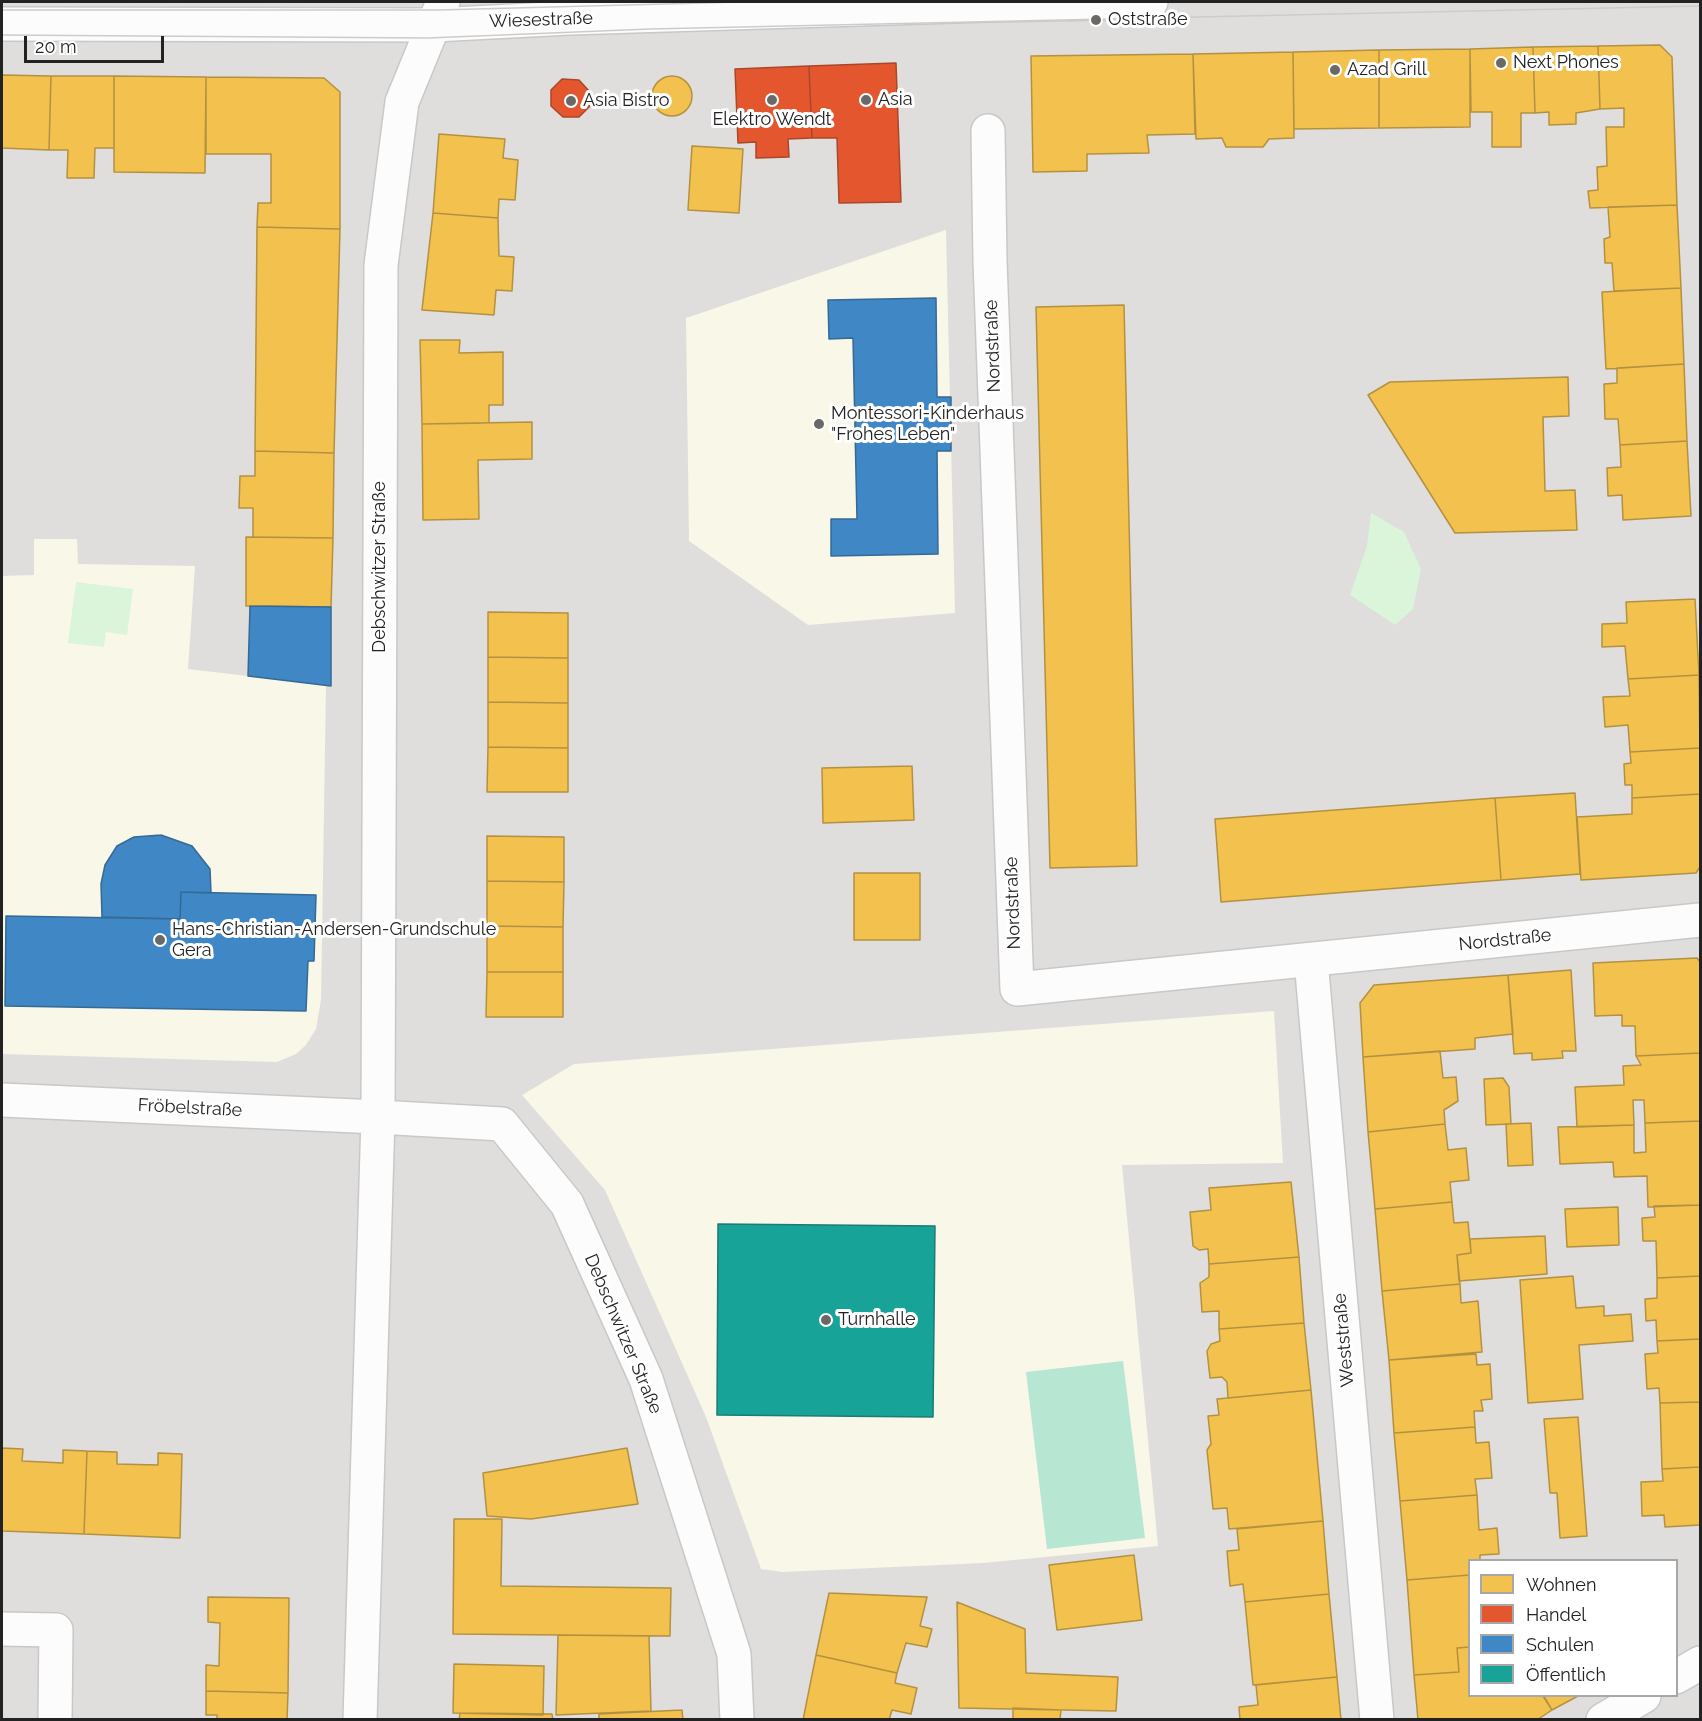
<!DOCTYPE html>
<meta charset="utf-8">
<style>
body{margin:0}
#map{position:relative;width:1702px;height:1721px;overflow:hidden;background:#f0eeeb;font-family:Raleway,sans-serif}
canvas{display:block}
.frame{position:absolute;inset:0;border:3px solid #222;pointer-events:none}
.legend{position:absolute;left:1468px;top:1559px;width:210px;height:138px;box-sizing:border-box;background:#fff;border:2px solid #a7a7a7;margin:0;padding:8px 10px;list-style:none;font-size:18px;color:#222}
.legend li{display:flex;align-items:center;gap:12px;height:30px}
.legend b{width:30px;border:2px solid #a7a7a7}
.scale{position:absolute;left:24px;top:36px;width:140px;height:27px;box-sizing:border-box;border:3px solid #222;border-top:0;padding-left:8px;font-size:18px;line-height:21px;white-space:nowrap;color:#222;-webkit-text-stroke:4px #fff;paint-order:stroke}
</style>
<div id="map">
<canvas width="1702" height="1721"></canvas>
<div class="frame"></div>
<ul class="legend">
<li><b style="height:16px;background:#f2c14e"></b>Wohnen</li>
<li><b style="height:16px;background:#e4572e"></b>Handel</li>
<li><b style="height:16px;background:#3f88c5"></b>Schulen</li>
<li><b style="height:16px;background:#17a398"></b>Öffentlich</li>
</ul>
<div class="scale">20 m</div>
</div>
<script>
const g = document.querySelector('canvas').getContext('2d');
g.lineJoin = 'round';
function paint(path, color) {
  g.fillStyle = color;
  g.fill(path, 'evenodd');
}
function poly(rows) {
  const path = new Path2D();
  for (const r of rows) {
    if (r.length === 3) {
      path.moveTo(r[0] + r[2], r[1]);
      path.arc(r[0], r[1], r[2], 0, 2 * Math.PI);
      continue;
    }
    path.moveTo(r[0], r[1]);
    for (let i = 2; i < r.length; i += 2) path.lineTo(r[i], r[i + 1]);
  }
  return path;
}
function stroke(path, color, width, dash) {
  g.strokeStyle = color;
  g.lineWidth = width;
  g.lineCap = dash ? 'butt' : 'round';
  g.setLineDash(dash || []);
  g.stroke(path);
}
function write(font, color, halo, rows, align = 'center') {
  g.font = font + ' Raleway,sans-serif';
  g.lineWidth = 6;
  g.setLineDash([]);
  g.textBaseline = 'middle';
  g.strokeStyle = halo;
  g.fillStyle = color;
  for (const [text, x, y, turn = 0] of rows) {
    g.save();
    g.translate(x, y);
    g.rotate((+turn || 0) * Math.PI / 180);
    g.textAlign = isNaN(turn) ? turn : align;
    if (halo) g.strokeText(text, 0, 0);
    g.fillText(text, 0, 0);
    g.restore();
  }
}
const residential = poly([
 [2,2,1700,2,1700,1719,2,1720],
 [1470,1560,1676,1560,1676,1696,1470,1696]
]);
const education = poly([
 [946,230,955,613,808,625,689,541,686,318],
 [34,539,77,539,78,564,195,566,188,669,326,685,321,1000,316,1029,306,1045,296,1054,277,1062,2,1054,2,576,34,575],
 [1274,1011,1283,1163,1122,1165,1158,1546,983,1563,783,1572,761,1569,706,1417,605,1190,522,1095,574,1064]
]);
const park = poly([
 [1371,513,1404,532,1421,569,1413,609,1395,625,1350,595,1367,546],
 [76,582,133,589,127,635,106,632,104,647,68,643]
]);
const pitch = poly([
 [1123,1361,1145,1538,1047,1549,1026,1372]
]);
const homes = poly([
 [1660,45,1672,57,1677,205,1590,208,1588,191,1598,190,1597,167,1607,166,1606,127,1624,127,1624,108,1600,109,1598,46,1660,45],
 [1598,46,1600,109,1576,113,1576,124,1549,125,1549,112,1535,113,1533,47,1598,46],
 [1533,47,1535,113,1521,113,1521,147,1492,147,1492,112,1471,112,1470,49,1533,47],
 [1470,49,1470,127,1379,128,1379,50,1470,49],
 [1379,50,1379,128,1294,129,1293,52,1379,50],
 [1293,52,1294,138,1269,139,1263,147,1226,147,1222,138,1196,139,1193,54,1293,52],
 [1193,54,1195,134,1147,135,1149,153,1087,154,1087,171,1033,172,1031,56,1193,54],
 [2,75,51,76,49,150,2,148,2,75],
 [51,76,114,76,114,148,95,148,94,178,67,178,68,150,49,150,51,76],
 [114,76,206,77,205,173,114,172,114,76],
 [672,96,20],
 [206,77,324,78,340,92,340,229,257,227,258,203,271,203,271,154,206,154,206,77],
 [439,134,505,139,503,158,518,160,515,200,499,199,498,218,433,213,439,134],
 [692,146,743,149,739,213,688,210,692,146],
 [1677,205,1681,288,1614,291,1612,263,1605,263,1604,239,1610,237,1608,207,1677,205],
 [433,213,498,218,499,256,514,257,512,291,496,290,494,315,422,310,433,213],
 [257,227,340,229,334,453,255,451,257,227],
 [1681,288,1684,364,1606,369,1602,292,1681,288],
 [1124,305,1137,866,1050,868,1036,307,1124,305],
 [420,340,460,340,459,353,503,352,503,405,489,405,489,423,422,424,420,340],
 [1684,364,1687,441,1620,445,1618,419,1605,419,1604,384,1617,383,1617,368,1684,364],
 [1568,377,1569,416,1543,417,1545,491,1575,490,1577,530,1455,533,1368,395,1390,382,1568,377],
 [532,422,532,459,478,460,479,519,423,520,422,424,532,422],
 [1687,441,1691,516,1623,520,1622,495,1608,496,1607,468,1621,467,1620,445,1687,441],
 [255,451,334,453,333,538,253,537,253,508,239,508,240,476,255,476,255,451],
 [246,537,333,538,331,607,246,606,246,537],
 [1695,599,1699,675,1628,679,1625,646,1602,647,1602,624,1627,623,1626,602,1695,599],
 [488,612,568,613,568,658,488,657,488,612],
 [488,657,568,658,568,703,488,702,488,657],
 [1699,675,1700,748,1630,752,1628,725,1605,727,1603,697,1630,696,1628,679,1699,675],
 [488,702,568,703,568,748,488,747,488,702],
 [488,747,568,748,568,792,487,792,488,747],
 [1700,748,1700,794,1632,798,1632,785,1625,785,1624,764,1631,763,1630,752,1700,748],
 [912,766,914,820,823,823,822,768,912,766],
 [1575,793,1580,874,1501,880,1495,798,1575,793],
 [1700,794,1700,867,1696,873,1581,880,1577,817,1632,814,1632,798,1700,794],
 [1495,798,1501,880,1221,902,1215,819,1495,798],
 [487,836,564,837,564,882,487,881,487,836],
 [854,873,920,873,920,940,854,940,854,873],
 [487,881,564,882,563,927,487,926,487,881],
 [487,926,563,927,563,972,487,972,487,926],
 [1697,958,1700,962,1700,1053,1636,1056,1635,1026,1622,1026,1622,1015,1595,1016,1593,963,1697,958],
 [1571,970,1576,1051,1562,1051,1563,1058,1532,1060,1532,1053,1514,1054,1508,975,1571,970],
 [487,972,563,972,563,1017,486,1017,487,972],
 [1508,975,1513,1034,1475,1038,1475,1049,1363,1057,1360,1003,1374,985,1508,975],
 [1440,1051,1443,1078,1456,1077,1458,1101,1444,1110,1445,1124,1368,1132,1363,1057,1440,1051],
 [1700,1053,1700,1121,1645,1123,1644,1100,1633,1100,1634,1125,1577,1127,1575,1087,1624,1085,1623,1066,1641,1065,1636,1056,1700,1053],
 [1503,1078,1509,1087,1511,1124,1486,1125,1484,1079,1503,1078],
 [1700,1121,1700,1205,1648,1207,1647,1176,1614,1177,1613,1162,1560,1164,1558,1127,1634,1125,1634,1153,1646,1152,1645,1123,1700,1121],
 [1531,1123,1533,1165,1508,1166,1506,1124,1531,1123],
 [1445,1124,1448,1150,1466,1148,1469,1180,1450,1182,1452,1202,1375,1209,1368,1132,1445,1124],
 [1291,1182,1299,1257,1209,1264,1208,1249,1199,1250,1193,1246,1190,1212,1211,1210,1209,1188,1291,1182],
 [1452,1202,1454,1223,1468,1222,1471,1253,1457,1255,1460,1284,1382,1291,1375,1209,1452,1202],
 [1700,1205,1700,1276,1657,1278,1656,1241,1643,1241,1642,1218,1655,1217,1654,1206,1700,1205],
 [1618,1207,1619,1245,1567,1247,1565,1209,1618,1207],
 [1545,1236,1547,1274,1459,1281,1457,1255,1471,1253,1470,1239,1545,1236],
 [1299,1257,1304,1323,1219,1329,1219,1311,1202,1312,1200,1283,1209,1277,1209,1264,1299,1257],
 [1573,1276,1576,1308,1604,1306,1604,1316,1631,1314,1633,1341,1579,1345,1583,1399,1528,1403,1520,1280,1573,1276],
 [1700,1276,1700,1339,1657,1341,1656,1320,1646,1321,1645,1299,1657,1298,1657,1278,1700,1276],
 [1460,1284,1461,1303,1478,1301,1482,1352,1389,1360,1382,1291,1460,1284],
 [1304,1323,1311,1390,1228,1398,1227,1382,1222,1377,1210,1378,1207,1351,1211,1344,1220,1341,1219,1329,1304,1323],
 [1700,1339,1700,1402,1660,1403,1659,1388,1647,1389,1645,1354,1658,1353,1657,1341,1700,1339],
 [1476,1354,1477,1365,1490,1364,1492,1399,1481,1400,1483,1411,1474,1411,1475,1427,1394,1433,1389,1360,1476,1354],
 [1311,1390,1323,1521,1229,1529,1227,1508,1213,1509,1207,1450,1211,1444,1208,1416,1219,1415,1217,1399,1311,1390],
 [1700,1402,1700,1467,1662,1469,1660,1403,1700,1402],
 [1578,1417,1587,1536,1560,1538,1557,1493,1550,1493,1544,1419,1578,1417],
 [1475,1427,1476,1443,1489,1442,1492,1478,1475,1479,1477,1495,1400,1501,1394,1433,1475,1427],
 [2,1448,23,1449,22,1461,63,1463,63,1450,87,1451,84,1534,2,1531,2,1448],
 [627,1448,638,1504,531,1519,487,1516,483,1473,627,1448],
 [87,1451,117,1452,117,1464,158,1465,158,1453,182,1454,180,1538,84,1534,87,1451],
 [1700,1467,1700,1525,1665,1527,1664,1515,1642,1516,1641,1482,1663,1481,1662,1469,1700,1467],
 [1477,1495,1479,1530,1497,1528,1499,1554,1480,1555,1480,1560,1470,1560,1470,1575,1407,1580,1400,1501,1477,1495],
 [454,1519,502,1519,501,1586,671,1588,670,1636,453,1634,454,1519],
 [1323,1521,1329,1594,1245,1602,1243,1584,1230,1586,1227,1551,1239,1550,1237,1529,1323,1521],
 [1134,1555,1142,1620,1057,1630,1049,1565,1134,1555],
 [1470,1575,1470,1647,1457,1648,1459,1672,1414,1675,1407,1580,1470,1575],
 [829,1593,927,1597,920,1626,932,1629,927,1647,906,1643,897,1673,816,1655,829,1593],
 [1329,1594,1337,1677,1253,1685,1245,1602,1329,1594],
 [208,1597,289,1598,288,1693,206,1691,206,1665,219,1666,220,1623,208,1622,208,1597],
 [957,1602,1025,1629,1026,1673,1118,1677,1116,1711,959,1708,957,1602],
 [558,1635,649,1636,651,1711,556,1715,558,1635],
 [1470,1647,1470,1696,1543,1696,1552,1710,1537,1720,1418,1720,1414,1675,1459,1672,1457,1648,1470,1647],
 [816,1655,897,1673,895,1683,917,1688,911,1714,892,1710,889,1720,803,1720,816,1655],
 [454,1664,544,1666,543,1715,453,1713,454,1664],
 [1337,1677,1341,1720,1240,1720,1239,1707,1258,1705,1256,1685,1337,1677],
 [206,1691,288,1693,287,1720,217,1720,217,1715,206,1715,206,1691],
 [1544,1696,1578,1696,1552,1710,1544,1696],
 [1013,1708,1061,1710,1060,1720,1013,1720,1013,1708],
 [682,1710,683,1720,599,1720,599,1714,682,1710],
 [460,1713,552,1714,553,1720,459,1720,460,1713]
]);
const shops = poly([
 [896,63,901,202,839,203,837,138,812,138,809,66,896,63],
 [809,66,812,138,788,139,789,157,756,158,756,142,738,143,735,69,809,66],
 [562,79,579,80,589,91,590,106,579,117,563,117,551,106,551,90,562,79]
]);
const schools = poly([
 [936,298,937,397,951,397,951,451,937,451,938,554,831,556,831,519,857,519,853,338,829,339,828,300,936,298],
 [250,606,331,607,331,686,248,676,250,606],
 [161,835,192,846,210,869,211,893,181,892,180,919,102,917,101,884,105,865,117,846,134,837,161,835],
 [181,892,316,895,314,961,308,961,306,1011,5,1006,6,916,180,919,181,892]
]);
const public = poly([
 [718,1224,935,1226,933,1417,717,1415,718,1224]
]);
const minor = poly([
 [988,131,990,261,1017,989,1700,920],
 [1311,960,1377,1720],
 [2,1100,378,1117,502,1124,567,1204,646,1379,734,1654,737,1720],
 [2,1629,56,1630,55,1720],
 [1676,1677,1700,1663],
 [360,1720,378,1117,381,265,402,102,443,2],
 [1603,1720,1644,1696]
]);
const tertiary = poly([
 [2,24,434,25,569,18,988,5,1151,2]
]);
const tram = poly([
 [2,10,439,10,740,2],
 [2,35,428,38,650,29,1700,6]
]);
const markers = [
 [1096,20,6,"#6a6968"],
 [1501,63,6,"#6a6968"],
 [1335,70,6,"#6a6968"],
 [772,100,6,"#6a6968"],
 [866,100,6,"#6a6968"],
 [571,101,6,"#6a6968"],
 [819,424,6,"#6a6968"],
 [160,940,6,"#6a6968"],
 [826,1320,6,"#6a6968"]
];
const streetNames = [
 ["Wiesestraße",541,20,-2],
 ["Nordstraße",993,346,-92],
 ["Debschwitzer Straße",380,567,-90],
 ["Nordstraße",1013,903,-92],
 ["Nordstraße",1505,940,-6],
 ["Fröbelstraße",190,1108,3],
 ["Debschwitzer Straße",623,1334,67],
 ["Weststraße",1344,1340,-95]
];
const poiNames = [
 ["Oststraße",1108,20],
 ["Next Phones",1513,63],
 ["Azad Grill",1347,70],
 ["Asia",878,100],
 ["Asia Bistro",583,101],
 ["Elektro Wendt",772,120,"center"],
 ["Montessori-Kinderhaus",831,414],
 ["\"Frohes Leben\"",831,435],
 ["Hans-Christian-Andersen-Grundschule",172,930],
 ["Gera",172,951],
 ["Turnhalle",838,1320]
];
paint(residential, '#dfdedc');
paint(education, '#f8f7e8');
paint(park, '#daf5da');
paint(pitch, '#b7e6d2');
paint(homes, '#f2c14e');
stroke(homes, '#b49141', 1.5);
paint(shops, '#e4572e');
stroke(shops, '#aa472a', 1.5);
paint(schools, '#3f88c5');
stroke(schools, '#366994', 1.5);
paint(public, '#17a398');
stroke(public, '#1a7c75', 1.5);
stroke(minor, '#c9c8c7', 36);
stroke(tertiary, '#c9c8c7', 36);
stroke(minor, '#fdfcfc', 33);
stroke(tertiary, '#fdfcfc', 33);
stroke(tram, '#ccc', 1.5);
for (const [x, y, r, color] of markers) {
  const dot = new Path2D();
  dot.arc(x, y, r, 0, 2 * Math.PI);
  g.fillStyle = color;
  g.fill(dot);
  stroke(dot, '#fff', 2);
}
write('18px', '#222', '#fff', streetNames);
write('18px', '#222', '#fff', poiNames, 'left');
</script>
